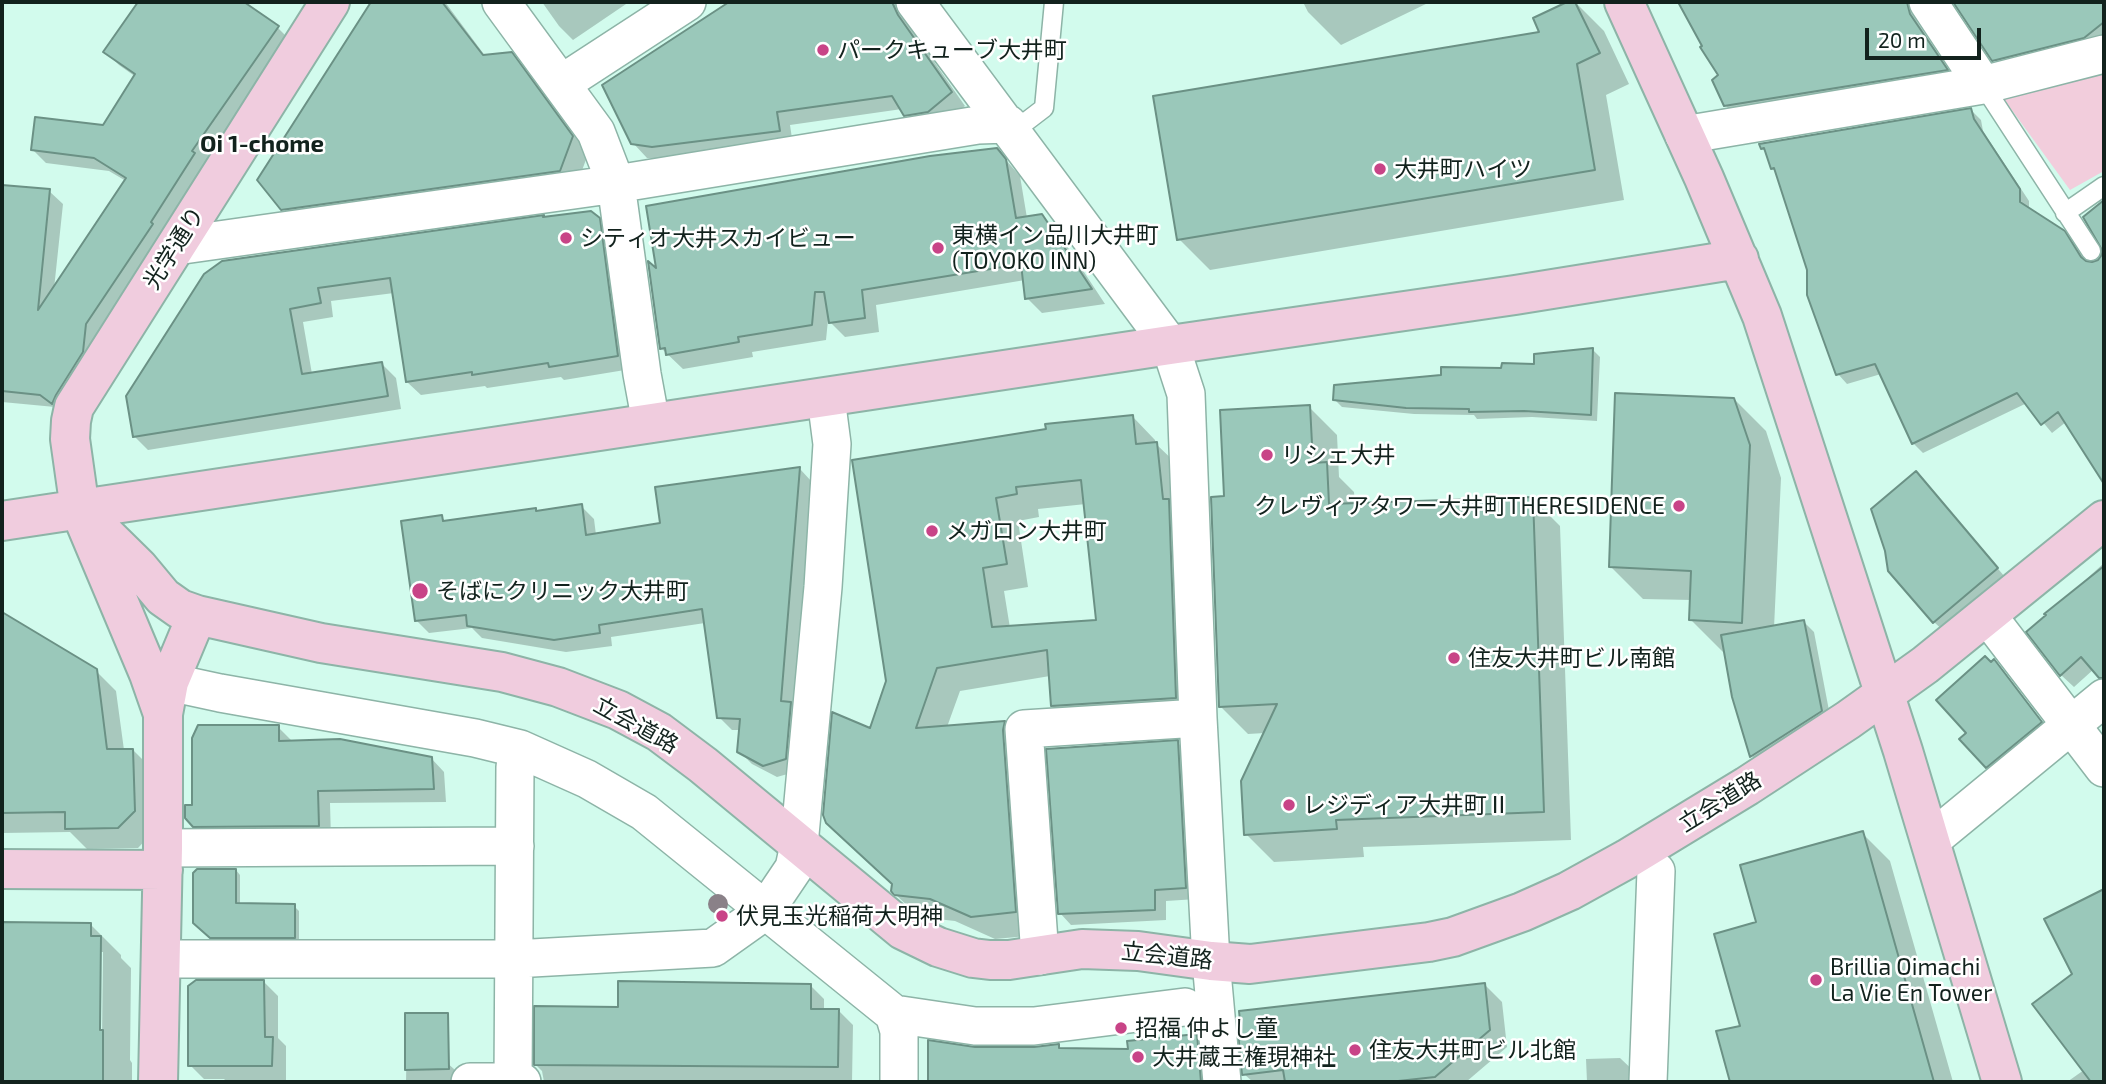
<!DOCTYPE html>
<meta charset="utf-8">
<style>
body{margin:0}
#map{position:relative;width:2106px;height:1084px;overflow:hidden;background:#d2fbed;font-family:"Exo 2",sans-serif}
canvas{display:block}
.frame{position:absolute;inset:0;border:4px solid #12221d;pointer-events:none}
.scale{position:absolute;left:1865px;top:28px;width:116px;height:32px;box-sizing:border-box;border:4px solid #12221d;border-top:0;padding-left:9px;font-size:21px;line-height:24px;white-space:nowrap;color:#12221d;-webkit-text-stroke:5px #fff;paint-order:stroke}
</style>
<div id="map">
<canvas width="2106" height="1084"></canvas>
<div class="frame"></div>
<div class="scale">20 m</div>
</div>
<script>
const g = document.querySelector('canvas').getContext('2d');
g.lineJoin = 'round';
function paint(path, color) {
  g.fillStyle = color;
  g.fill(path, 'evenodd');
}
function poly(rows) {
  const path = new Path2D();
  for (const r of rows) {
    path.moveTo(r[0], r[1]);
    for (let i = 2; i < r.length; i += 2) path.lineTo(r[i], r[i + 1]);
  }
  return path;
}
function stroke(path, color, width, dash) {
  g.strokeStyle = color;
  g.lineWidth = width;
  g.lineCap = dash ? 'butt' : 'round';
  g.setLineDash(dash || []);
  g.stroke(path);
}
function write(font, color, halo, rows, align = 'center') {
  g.font = font + ' "Exo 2","Noto Sans JP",sans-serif';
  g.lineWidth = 5;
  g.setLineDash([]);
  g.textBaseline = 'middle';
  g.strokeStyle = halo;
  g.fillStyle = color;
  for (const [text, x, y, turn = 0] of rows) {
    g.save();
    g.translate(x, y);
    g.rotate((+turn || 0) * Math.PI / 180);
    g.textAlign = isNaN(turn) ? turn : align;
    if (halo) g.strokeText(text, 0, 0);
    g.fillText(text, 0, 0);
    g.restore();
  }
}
const green = poly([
 [2104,63,2104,171,2070,190,1998,91]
]);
const shadow = poly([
 [141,2,241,2,278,28,291,41,55,407,2,402,2,186,49,191,63,204,54,289,126,181,109,171,46,163,33,150,104,127,136,77,119,65,106,52],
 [374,2,445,2,486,57,511,54,528,71,588,154,576,187,300,226,283,209],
 [542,2,629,2,573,40,559,26],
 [732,2,739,5,744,2,914,2,901,12,912,30,965,106,942,125,920,129,902,109,790,125,793,145,667,160,647,158,633,143,699,26],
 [1303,2,1430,2,1341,45,1308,12],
 [1571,2,1575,2,1604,31,1629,84,1606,95,1624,200,1210,270,1179,239,1542,33,1535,19],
 [1733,2,1917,2,1914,13,1918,23,1954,77,1733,113,1725,105,1721,76,1694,27],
 [1955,2,2104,2,2104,36,2092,45,2002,68,1994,60],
 [1971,110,1981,120,1983,131,2029,201,2029,210,2064,233,2074,243,2088,263,2091,264,2102,258,2104,249,2085,218,2104,202,2104,359,2025,293,2104,415,2104,480,2066,422,2052,433,2027,403,1923,453,1913,443,1881,374,1847,384,1838,374,1808,270,1777,172,1773,168,1768,153,1763,148],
 [997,150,1020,176,1027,218,1042,216,1057,231,1105,304,1042,313,1027,298,1025,280,876,305,879,332,845,337,828,320,826,340,752,352,753,357,683,369,661,348,659,273],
 [598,220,613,234,631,369,564,380,561,377,487,388,485,386,421,395,407,382,394,293,331,301,333,317,303,322,312,374,382,364,396,378,401,409,148,450,134,436,205,275],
 [1593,350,1600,357,1597,421,1532,417,1477,419,1474,415,1414,414,1342,407,1335,400,1535,366],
 [1734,399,1766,431,1781,478,1774,628,1804,622,1814,632,1831,721,1762,766,1752,756,1726,652,1723,652,1691,620,1692,600,1643,599,1611,567],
 [1309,407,1337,435,1339,477,1354,492,1355,505,1532,498,1560,526,1571,840,1363,847,1364,857,1274,862,1246,834,1265,733,1248,734,1220,706,1226,498],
 [1133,417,1155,440,1156,444,1180,467,1198,721,1075,728,1052,706,1050,676,960,691,947,727,1004,722,1027,745,1038,935,995,939,955,921,919,917,892,891,893,885,871,730,888,682,854,461],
 [1086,504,1098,622,1010,628,1004,591,1028,587,1018,521,1039,517,1038,509],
 [800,469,812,482,794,707,798,771,777,777,752,764,739,751,741,730,732,730,719,717,705,623,611,637,612,646,566,652,482,638,472,628,429,633,416,620,441,517,446,522,535,509,538,512,581,506,594,519,596,535,662,525],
 [1929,487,2010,583,1948,635,1934,622],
 [2104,563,2104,680,2094,669,2074,687,2061,675,2084,584,2082,583],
 [2,614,95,670,116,691,124,750,133,750,153,770,154,831,138,848,87,849,70,832,2,833],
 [1994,662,2004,672,2051,733,1997,777,1987,767,1968,733,1991,665],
 [278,727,291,740,291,743,431,758,444,772,446,802,330,803,331,839,207,839,194,826,193,807],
 [1177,742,1189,754,1197,899,1166,901,1166,920,1071,925,1060,913],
 [1862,833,1890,861,1953,1082,1732,1082,1718,1033,1742,1027,1758,923],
 [236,870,240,875,240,905,294,906,299,911,299,942,217,942,200,927],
 [2104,891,2104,1082,2067,1082,2084,1070,2075,974,2047,920],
 [2,924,90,924,121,955,121,958,131,968,130,1060,132,1063,132,1082,2,1082],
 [99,952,103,952,102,1039,98,1039],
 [264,982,278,996,278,1038,286,1046,286,1082,222,1082,225,1079,204,1079,190,1065],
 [810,985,824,999,824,1011,839,1011,853,1025,852,1082,544,1082,542,1071,536,1065,620,1009],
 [1485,985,1502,1002,1507,1047,1466,1082,1253,1082,1244,1074],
 [407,1028,454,1069,468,1082,406,1082],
 [1196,1036,1213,1053,1215,1082,929,1082,930,1042,975,1049,1034,1049,1058,1046,1062,1049,1130,1051],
 [1620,1058,1638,1075,1638,1082,1587,1082,1586,1059]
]);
const building = poly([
 [138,2,244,2,279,26,192,151,195,153,151,222,153,224,86,324,83,352,56,395,52,404,40,395,2,391,2,185,50,189,38,310,126,178,94,158,31,150,35,117,103,125,135,74,103,52,138,2],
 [371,2,442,2,483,55,512,52,573,136,560,171,281,210,257,180,371,2],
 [729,2,892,2,898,15,952,92,928,112,904,116,892,96,777,112,780,131,652,147,631,144,602,85,729,2],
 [1567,2,1575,2,1600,53,1577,64,1595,170,1177,240,1153,96,1539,32,1533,18,1567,2],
 [1678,2,1907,2,1910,14,1948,70,1724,106,1712,80,1718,75,1700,47,1702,46,1678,2],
 [1953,2,2104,2,2104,22,2084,38,1992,61,1953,2],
 [1971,108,1974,119,2020,189,2020,202,2065,231,2081,257,2086,261,2092,262,2098,260,2101,256,2102,250,2083,217,2104,200,2104,484,2058,412,2041,425,2017,393,1912,444,1875,364,1836,375,1807,295,1807,270,1774,168,1771,169,1764,148,1761,149,1759,144,1971,108],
 [997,148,1006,159,1016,218,1042,214,1092,289,1025,299,1021,264,862,290,865,318,829,323,824,292,815,292,812,325,738,337,739,342,666,355,665,348,660,349,648,261,656,268,646,206,930,156,997,148],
 [591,211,600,218,618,356,549,367,548,363,472,375,472,372,406,382,390,278,318,288,321,303,290,309,302,374,382,362,388,396,133,437,126,396,204,274,222,261,544,215,543,217,591,211],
 [1593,348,1591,415,1524,411,1469,412,1469,409,1406,408,1333,400,1334,385,1441,375,1441,367,1501,368,1502,363,1534,364,1534,354,1593,348],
 [1615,393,1734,398,1750,445,1742,623,1689,620,1691,571,1609,567,1615,393],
 [1310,405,1313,463,1327,462,1329,504,1533,497,1544,812,1336,820,1337,829,1244,835,1241,781,1277,704,1219,707,1211,497,1224,496,1220,410,1310,405],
 [1133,415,1136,444,1157,442,1163,499,1169,499,1176,698,1051,706,1047,650,937,668,916,728,1005,721,1003,730,1016,912,971,917,930,899,894,895,891,891,892,884,826,823,823,815,832,712,870,728,886,681,852,460,1046,429,1045,424,1133,415],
 [1081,480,1096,620,992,627,983,568,1007,564,996,498,1017,494,1016,487,1081,480],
 [800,467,781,701,791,702,786,759,763,766,737,752,740,719,717,718,702,609,599,625,600,633,554,640,467,626,466,615,415,621,401,521,442,515,443,521,536,508,536,511,582,504,586,535,660,523,655,487,800,467],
 [1916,471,1998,568,1933,623,1888,571,1885,551,1871,509,1916,471],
 [2104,566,2104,678,2099,678,2081,657,2060,676,2026,632,2046,615,2044,614,2104,566],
 [2,612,97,669,107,749,133,749,135,811,118,828,65,829,65,812,2,813,2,612],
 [1804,620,1822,711,1750,757,1732,697,1721,635,1804,620],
 [1985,656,1991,662,1994,659,2042,722,1986,768,1959,739,1966,733,1936,700,1985,656],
 [198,725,279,725,279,741,340,739,432,757,434,789,318,791,319,826,193,827,185,818,185,805,192,805,192,738,198,725],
 [1178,740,1186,888,1155,890,1155,910,1058,914,1046,749,1178,740],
 [1863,831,1934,1082,1730,1082,1716,1031,1740,1026,1714,934,1756,922,1740,865,1863,831],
 [197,869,236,869,236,903,295,904,295,938,210,938,193,923,193,873,197,869],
 [2104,889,2104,1082,2091,1082,2032,1004,2072,974,2044,919,2104,889],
 [2,922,91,923,91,936,101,936,100,1030,103,1030,103,1082,2,1082,2,922],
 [196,980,264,980,265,1037,273,1037,272,1066,188,1066,188,986,196,980],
 [618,981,811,984,811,1009,839,1009,838,1067,534,1065,534,1006,618,1007,618,981],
 [1485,983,1490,1030,1435,1077,1389,1082,1285,1082,1283,1070,1242,1075,1238,1031,1241,1031,1239,1011,1485,983],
 [405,1013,448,1013,449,1069,405,1070,405,1013],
 [1197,1034,1201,1082,928,1082,928,1040,975,1047,1034,1047,1059,1044,1059,1048,1128,1049,1127,1041,1197,1034]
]);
const lane = poly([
 [1983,85,2091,251],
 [1008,124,1027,121,1044,108,1054,2],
 [2065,213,2104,186]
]);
const street = poly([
 [501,2,596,132,616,184,642,374,651,423],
 [915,2,1170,345,1186,394,1198,718,1211,961,1222,1082],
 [1928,2,1983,85],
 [561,84,687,2],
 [1684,135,1983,85,2104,54],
 [176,246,616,184,978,125,1008,124],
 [1987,615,2104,768],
 [169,682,220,693,475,738,520,749,587,779,644,812,894,1014,975,1026,1034,1026,1185,1007],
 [1930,841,2104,698],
 [163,848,515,846],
 [1040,956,1024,729,1198,718],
 [161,959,514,959,713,948,765,911,794,868,799,845,823,587,832,444,826,398],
 [894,1014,899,1031,899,1082],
 [470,1082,522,1082],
 [513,1082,515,767,520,749],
 [1648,1082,1656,871]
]);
const secondary = poly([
 [1624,2,1704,178,1762,316,1903,751,2002,1082],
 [80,510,138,567,163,597,180,609,197,615,321,643,502,672,558,687,618,710,659,732,703,765,903,930,938,947,973,958,990,960,1009,960,1082,949,1138,951,1211,961,1250,964,1429,942,1453,937,1522,912,1569,891,1627,859,1747,786,1848,720,1925,665,2104,520],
 [2,521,1170,345,1515,295,1739,259],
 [163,714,149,674,80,510,70,439,71,421,74,407,330,2],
 [2,869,163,870],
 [158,1082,163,848,163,714,169,682,197,615]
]);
const trees = [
 [718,904]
];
const markers = [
 [823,50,7,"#c84487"],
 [1380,169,7,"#c84487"],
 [566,238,7,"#c84487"],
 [938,248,7,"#c84487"],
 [1267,455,7,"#c84487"],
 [1679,506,7,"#c84487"],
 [932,531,7,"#c84487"],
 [420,591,9,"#c84487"],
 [1454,658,7,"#c84487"],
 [1289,805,7,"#c84487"],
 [722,916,7,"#c84487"],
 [1816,980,7,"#c84487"],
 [1121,1028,7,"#c84487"],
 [1355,1050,7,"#c84487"],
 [1138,1057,7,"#c84487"]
];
const poiNames = [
 ["パークキューブ大井町",837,50],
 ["大井町ハイツ",1394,169],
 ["東横イン品川大井町",952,235],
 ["(TOYOKO INN)",952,261],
 ["シティオ大井スカイビュー",580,238],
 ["リシェ大井",1281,455],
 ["クレヴィアタワー大井町THERESIDENCE",1665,506,"right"],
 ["メガロン大井町",946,531],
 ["そばにクリニック大井町",436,591],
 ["住友大井町ビル南館",1468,658],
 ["レジディア大井町Ⅱ",1303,805],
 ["伏見玉光稲荷大明神",736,916],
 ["Brillia Oimachi",1830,967],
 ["La Vie En Tower",1830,993],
 ["招福 仲よし童",1135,1028],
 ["住友大井町ビル北館",1369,1050],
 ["大井蔵王権現神社",1152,1057]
];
const streetNames = [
 ["光学通り",174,248,-58],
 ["立会道路",636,725,29],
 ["立会道路",1720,802,-32],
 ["立会道路",1167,956,6]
];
const neighbourhoodNames = [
 ["Oi 1-chome",262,144]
];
paint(green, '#f2cddc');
paint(shadow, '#0003');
paint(building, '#9ac8ba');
stroke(building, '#6b9185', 2);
stroke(lane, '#8db4a7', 21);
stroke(street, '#8db4a7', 40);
stroke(secondary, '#8db4a7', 42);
stroke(lane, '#fff', 18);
stroke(street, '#fff', 37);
stroke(secondary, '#f0ccde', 38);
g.fillStyle = '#8a8188';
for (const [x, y] of trees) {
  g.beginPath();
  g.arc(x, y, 10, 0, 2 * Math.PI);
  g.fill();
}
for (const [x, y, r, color] of markers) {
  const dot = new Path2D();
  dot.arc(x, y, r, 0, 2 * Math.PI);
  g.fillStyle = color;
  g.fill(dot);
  stroke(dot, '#fff', 2.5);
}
write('23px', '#12221d', '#fff', poiNames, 'left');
write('23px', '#12221d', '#fff', streetNames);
write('bold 24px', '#12221d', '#fff', neighbourhoodNames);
</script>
